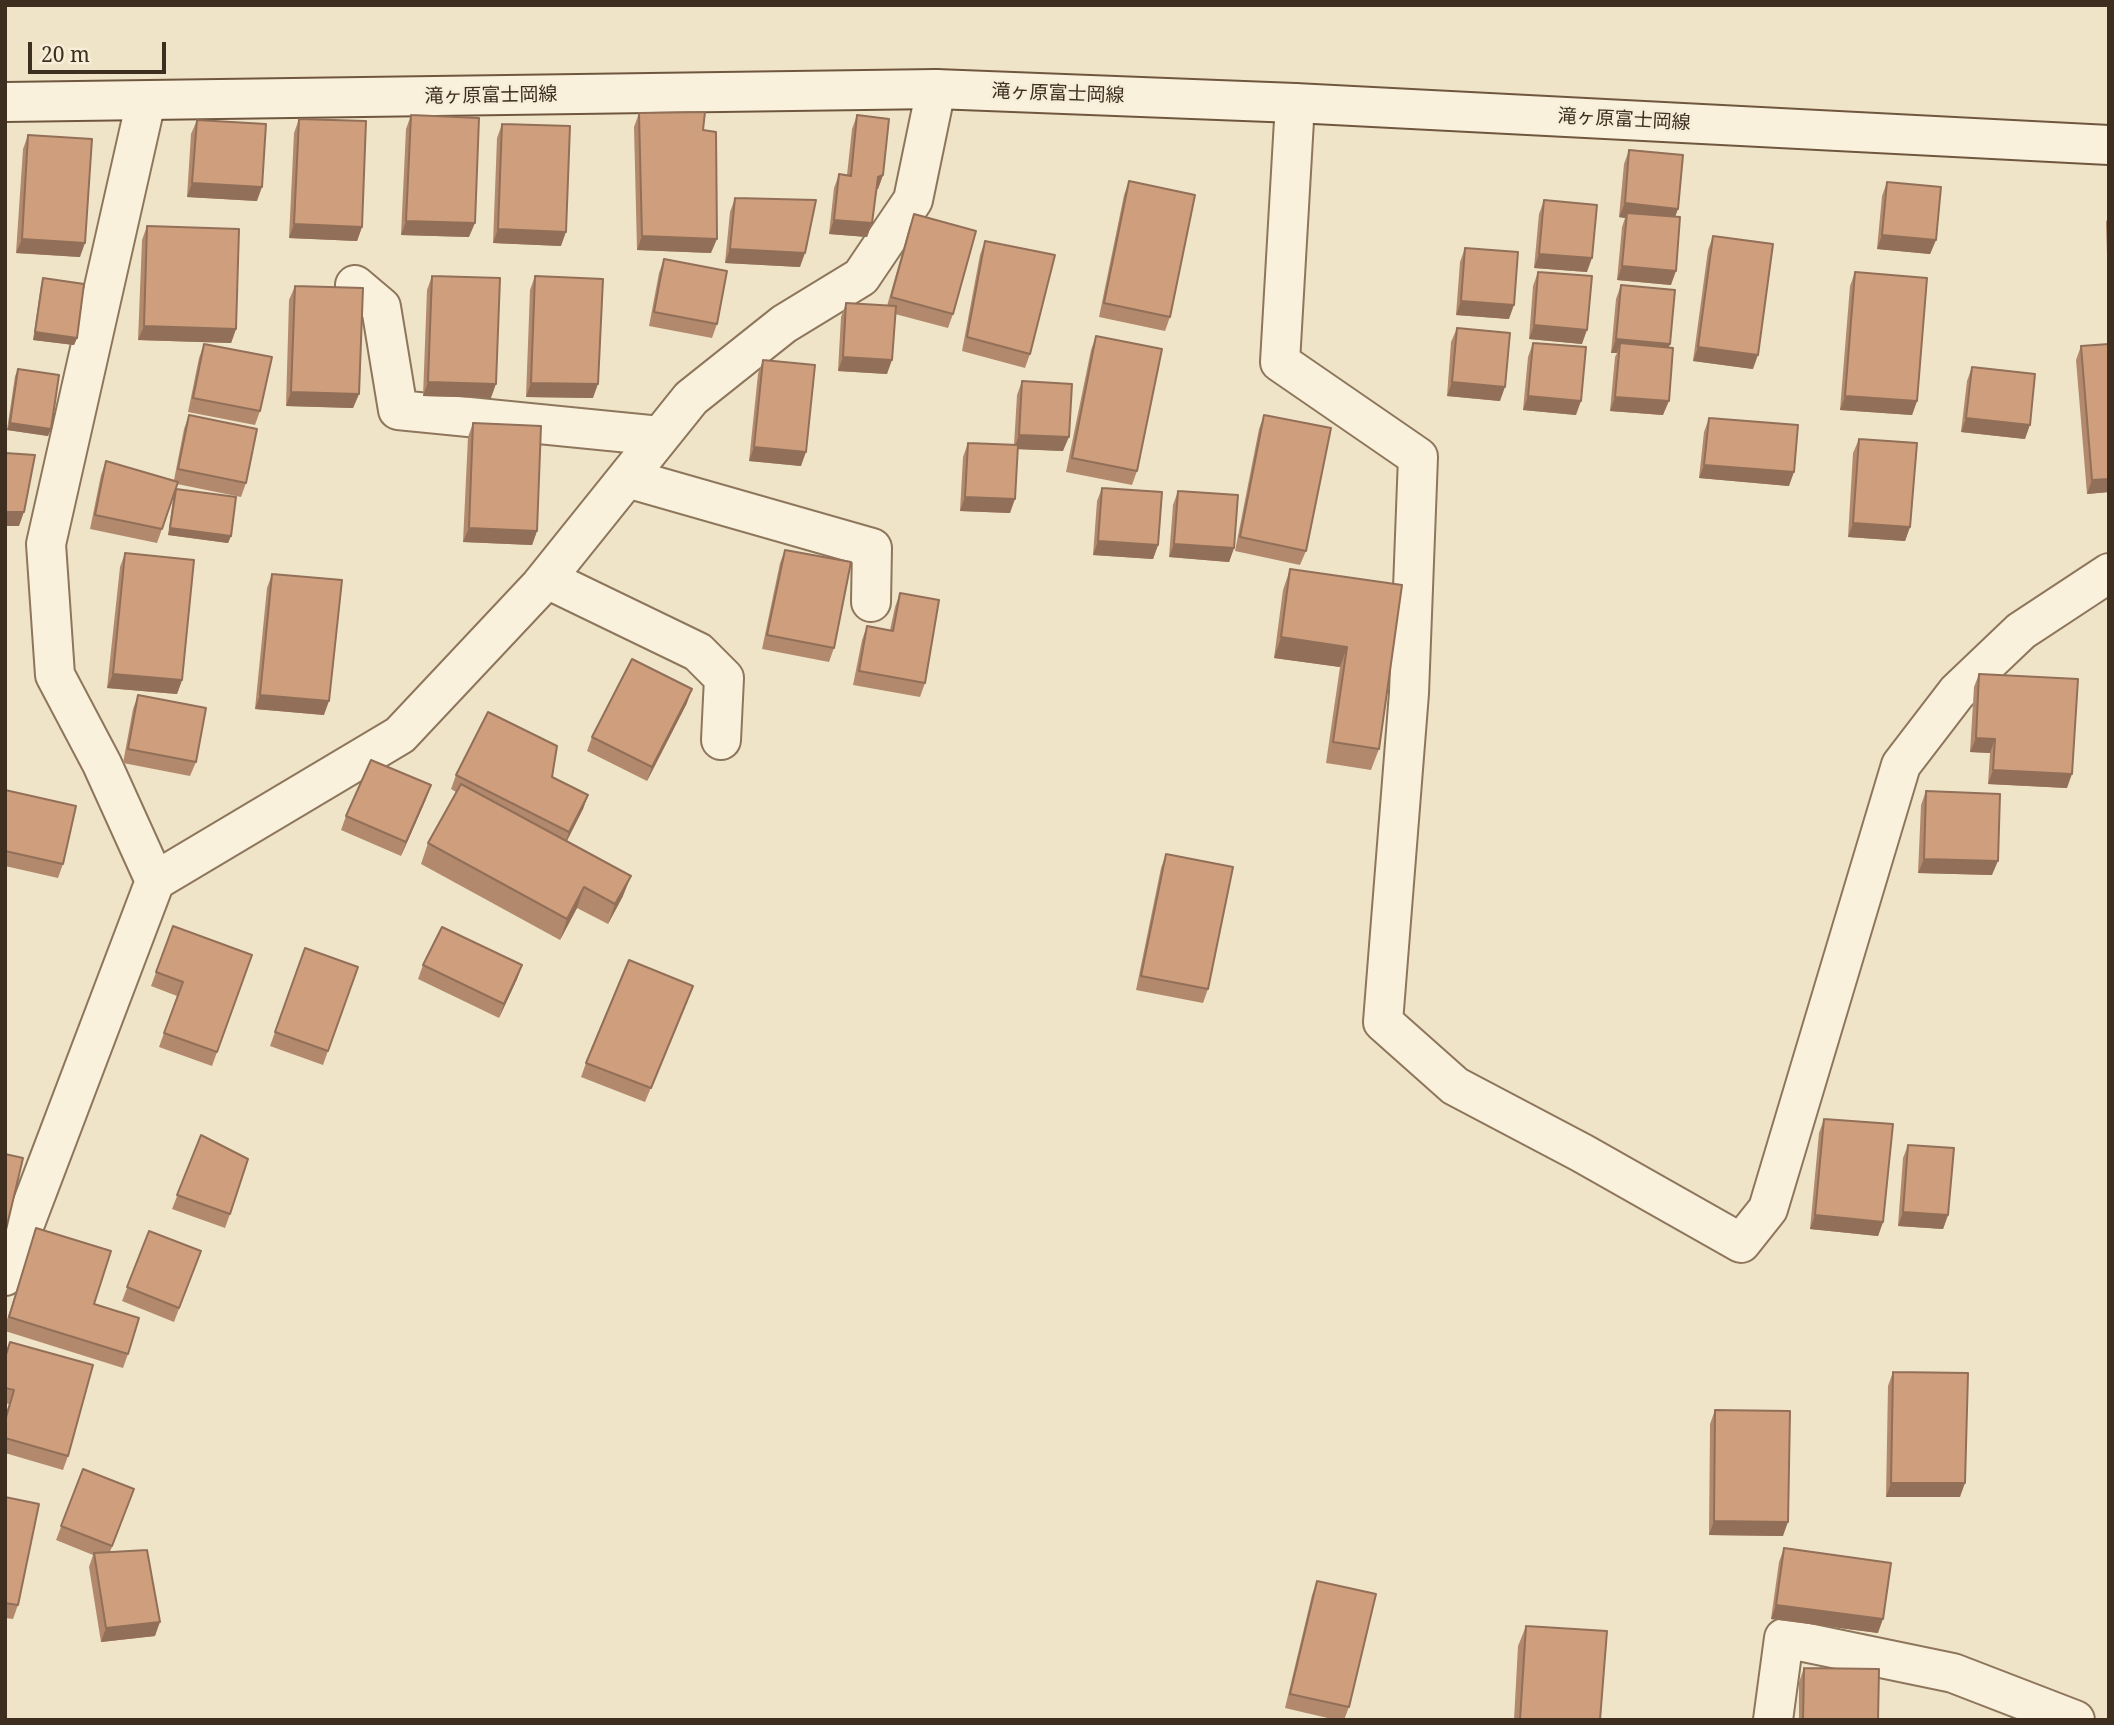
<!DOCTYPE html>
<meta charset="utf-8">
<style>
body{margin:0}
#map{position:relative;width:2114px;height:1725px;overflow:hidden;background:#f0e4c8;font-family:"Noto Serif",serif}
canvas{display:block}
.frame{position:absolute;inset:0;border:7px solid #3d2e20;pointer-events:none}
.scale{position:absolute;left:28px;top:42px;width:138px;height:32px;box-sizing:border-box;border:4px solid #3d2e20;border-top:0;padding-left:9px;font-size:21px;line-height:24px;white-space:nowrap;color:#3d2e20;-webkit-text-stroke:5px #f7eed8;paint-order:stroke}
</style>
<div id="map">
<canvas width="2114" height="1725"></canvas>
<div class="frame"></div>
<div class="scale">20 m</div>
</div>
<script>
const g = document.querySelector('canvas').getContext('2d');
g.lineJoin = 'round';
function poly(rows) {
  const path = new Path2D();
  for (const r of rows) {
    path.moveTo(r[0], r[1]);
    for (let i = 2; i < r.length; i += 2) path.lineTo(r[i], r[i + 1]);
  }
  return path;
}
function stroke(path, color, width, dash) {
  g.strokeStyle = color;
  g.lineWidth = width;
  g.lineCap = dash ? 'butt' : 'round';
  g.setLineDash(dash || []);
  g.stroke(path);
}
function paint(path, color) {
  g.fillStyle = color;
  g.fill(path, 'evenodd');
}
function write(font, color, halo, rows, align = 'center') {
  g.font = font + ' "Noto Serif","Noto Sans JP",serif';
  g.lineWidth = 5;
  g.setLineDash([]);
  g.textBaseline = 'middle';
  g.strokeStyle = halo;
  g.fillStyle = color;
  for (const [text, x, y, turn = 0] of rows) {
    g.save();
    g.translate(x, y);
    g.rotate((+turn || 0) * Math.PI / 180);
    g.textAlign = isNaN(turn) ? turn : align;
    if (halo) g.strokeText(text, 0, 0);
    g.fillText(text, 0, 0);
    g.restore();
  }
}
const minor = poly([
 [146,101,46,544,55,675,102,764,155,881],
 [1295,103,1280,362,1418,457,1409,693,1383,1022,1455,1086,1582,1153,1741,1243,1768,1209,1901,765,1957,692,2021,631,2109,573],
 [355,285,381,307,398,410,660,436],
 [627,478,872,548,871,602],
 [547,579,698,652,724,678,721,740],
 [5,1276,155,881,400,735,540,586,691,398,784,324,861,277,913,200,936,89],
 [1773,1720,1784,1638,1953,1673,2075,1720]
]);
const secondary = poly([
 [5,102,936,89,1295,103,2109,145]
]);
const wall = poly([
 [639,113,703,130,711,253,637,250,634,127],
 [411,115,469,237,401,235,406,129],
 [857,115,883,175,878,189,876,189,872,223,867,237,829,234,834,188,839,174,847,175,852,129],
 [299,119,362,227,357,241,289,238,294,133],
 [197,120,257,201,187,197,191,134],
 [502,124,561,246,493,243,497,138],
 [28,135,80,257,16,253,23,149],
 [1629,150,1675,217,1671,285,1617,280,1622,227,1625,218,1619,217,1624,164],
 [1129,181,1170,317,1165,331,1099,317,1124,195],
 [1887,182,1936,240,1930,254,1877,249,1882,196],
 [735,198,800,267,725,263,730,212],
 [1544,200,1587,272,1534,268,1539,214],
 [914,214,953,314,948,328,895,314,887,374,838,371,841,317,846,303,887,306,909,228],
 [2109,215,2109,288,2108,288,2106,222],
 [147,226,236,329,231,343,138,340,142,240],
 [1713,236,1753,369,1693,361,1708,250],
 [985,241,1030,354,1025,368,962,351,980,255],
 [1465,248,1509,319,1456,315,1460,262],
 [664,259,717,324,712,338,649,326,659,273],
 [1538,272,1582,344,1529,339,1533,286],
 [1855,272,1917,401,1912,415,1840,410,1850,286],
 [432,276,491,398,423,396,427,290],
 [535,276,593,398,526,397,530,290],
 [43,278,77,338,74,345,33,340,41,285],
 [1621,285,1668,348,1663,415,1610,411,1615,357,1617,353,1611,353,1616,299],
 [295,286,359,394,353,408,286,406,289,300],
 [1457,328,1500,401,1447,396,1451,342],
 [1096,336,1137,471,1132,485,1066,472,1091,350],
 [1533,343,1576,415,1523,410,1528,357],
 [204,344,260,411,255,425,188,412,199,358],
 [2081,346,2109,492,2087,494,2076,360],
 [763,360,801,466,749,461,758,374],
 [1972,367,2025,439,1961,432,1967,381],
 [18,369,51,429,48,436,7,430,15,376],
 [1022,381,1063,451,1018,449,1010,513,960,511,963,457,968,443,1014,445,1017,395],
 [189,415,246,483,241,497,177,484,176,489,231,536,228,543,168,535,173,498,157,543,90,529,101,475,106,461,174,480,184,429],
 [1264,415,1306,551,1300,565,1235,551,1259,429],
 [1709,418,1789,486,1699,478,1704,432],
 [473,423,537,531,532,545,463,542,468,437],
 [1859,439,1910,527,1905,541,1848,537,1853,453],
 [1102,488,1158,545,1153,559,1093,555,1097,501],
 [1178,491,1234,548,1229,562,1169,557,1173,505],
 [785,550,834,648,829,662,762,649,780,563],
 [125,553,182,680,177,694,107,688,120,567],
 [1290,569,1402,585,1379,749,1371,770,1326,763,1340,667,1274,658,1283,590],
 [272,574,324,715,255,709,267,588],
 [900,593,925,683,920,697,853,685,862,640,867,626,890,630,895,607],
 [1979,674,2067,788,1988,784,1990,753,1970,752,1974,687],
 [138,695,196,762,190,776,123,763,133,709],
 [687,703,647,781,587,751,592,737],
 [456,775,552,777,588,795,583,809,567,841,623,896,608,924,577,908,560,940,421,864,428,843,456,792,451,789],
 [5,790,63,864,58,878,5,866],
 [1926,791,1992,875,1918,873,1921,805],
 [426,799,401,856,341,830,346,816],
 [1166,854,1208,989,1203,1003,1136,990,1161,868],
 [173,926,252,955,212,1066,159,1047,177,996,151,986],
 [305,948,358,967,323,1065,270,1046],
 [423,965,522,965,517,979,499,1018,418,979],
 [688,1000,645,1102,581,1077,586,1063],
 [1824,1119,1883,1222,1878,1236,1810,1229,1819,1133],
 [201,1135,230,1214,225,1228,172,1209],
 [1908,1145,1948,1215,1943,1229,1898,1226,1903,1158],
 [36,1228,94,1304,128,1354,123,1368,5,1331,5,1326],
 [149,1231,201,1251,174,1322,122,1301],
 [10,1342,68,1456,63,1470,5,1453,5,1416,9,1404,5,1403,5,1354],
 [1893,1372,1960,1497,1886,1497,1888,1386],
 [1715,1410,1783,1536,1709,1535,1710,1424],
 [83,1469,134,1489,110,1552,155,1636,101,1642,89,1567,93,1555,56,1540],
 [5,1497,18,1605,13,1619,5,1618],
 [1784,1548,1878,1633,1771,1619,1779,1562],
 [1317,1581,1349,1707,1344,1720,1336,1720,1285,1708,1312,1595],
 [1526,1626,1600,1720,1514,1720,1518,1646],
 [1804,1668,1878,1720,1799,1720,1799,1682]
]);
const shadedWall = poly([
 [883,175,878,189,872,191,878,177],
 [192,183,262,187,257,201,187,197],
 [1625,203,1678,209,1673,223,1627,213,1625,218,1619,217],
 [834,220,872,223,867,237,829,234],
 [406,221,475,223,469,237,401,235],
 [294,224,362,227,357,241,289,238],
 [498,229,566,232,561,246,493,243],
 [1882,235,1936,240,1930,254,1877,249],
 [642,236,717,239,711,253,637,250],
 [22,239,85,243,80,257,16,253],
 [730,249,805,253,800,267,725,263],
 [1539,254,1592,258,1587,272,1534,268],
 [1622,266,1676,271,1671,285,1617,280],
 [1461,301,1514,305,1509,319,1456,315],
 [1534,325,1587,330,1582,344,1529,339],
 [144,326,236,329,231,343,138,340],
 [35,332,77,338,74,345,33,340],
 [1616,339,1670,344,1665,358,1620,343,1617,353,1611,353],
 [1698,347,1758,355,1753,369,1693,361],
 [843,357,892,360,887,374,838,371],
 [428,382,496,384,491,398,423,396],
 [1452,382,1505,387,1500,401,1447,396],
 [531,383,598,384,593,398,526,397],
 [291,392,359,394,353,408,286,406],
 [1528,396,1581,401,1576,415,1523,410],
 [1845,396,1917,401,1912,415,1840,410],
 [1615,397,1669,401,1663,415,1610,411],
 [1966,418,2030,425,2025,439,1961,432],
 [10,423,51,429,48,436,7,430],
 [1019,435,1069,437,1063,451,1014,449],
 [754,447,806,452,801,466,749,461],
 [1704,465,1794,472,1789,486,1699,478],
 [2109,479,2109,492,2087,494,2092,480],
 [965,497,1015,499,1010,513,960,511],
 [5,512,24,512,19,526,5,526],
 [1853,523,1910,527,1905,541,1848,537],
 [170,528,231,536,228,543,168,535],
 [469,528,537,531,532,545,463,542],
 [1098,541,1158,545,1153,559,1093,555],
 [1174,544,1234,548,1229,562,1169,557],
 [1281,637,1347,647,1340,667,1274,658],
 [113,674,182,680,177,694,107,688],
 [692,689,687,703,647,781,652,767],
 [260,695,329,701,324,715,255,709],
 [1976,738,1995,739,1990,753,1970,752],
 [1993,770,2072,774,2067,788,1988,784],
 [431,785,426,799,401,856,406,842],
 [588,795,583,809,564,846,569,832],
 [1924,859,1998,861,1992,875,1918,873],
 [631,876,623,896,608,924,615,904],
 [584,887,577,908,560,940,567,919],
 [522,965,517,979,499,1018,504,1004],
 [1903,1212,1948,1215,1943,1229,1898,1226],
 [1815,1215,1883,1222,1878,1236,1810,1229],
 [1891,1483,1965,1483,1960,1497,1886,1497],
 [1714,1521,1788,1522,1783,1536,1709,1535],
 [1776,1605,1883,1619,1878,1633,1771,1619],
 [160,1622,155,1636,101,1642,106,1628]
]);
const building = poly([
 [705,112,703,130,716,132,717,239,642,236,639,113,705,112],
 [411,115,479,118,475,223,406,221,411,115],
 [857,115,889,119,883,175,878,177,872,223,834,220,839,174,851,176,857,115],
 [299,119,366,121,362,227,294,224,299,119],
 [197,120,266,124,262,187,192,183,197,120],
 [502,124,570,126,566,232,498,229,502,124],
 [28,135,92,139,85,243,22,239,28,135],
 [1629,150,1683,155,1678,209,1625,203,1629,150],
 [1129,181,1195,195,1170,317,1104,303,1129,181],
 [1887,182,1941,187,1936,240,1882,235,1887,182],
 [735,198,816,200,805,253,730,249,735,198],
 [1544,200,1597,205,1592,258,1539,254,1544,200],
 [1627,213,1680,217,1676,271,1622,266,1627,213],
 [914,214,976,231,953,314,891,297,914,214],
 [147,226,239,229,236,329,144,326,147,226],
 [1713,236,1773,244,1758,355,1698,347,1713,236],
 [985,241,1055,255,1030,354,967,337,985,241],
 [1465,248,1518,252,1514,305,1461,301,1465,248],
 [664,259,727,271,717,324,654,312,664,259],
 [1538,272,1592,276,1587,330,1534,325,1538,272],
 [1855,272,1927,278,1917,401,1845,396,1855,272],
 [432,276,500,278,496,384,428,382,432,276],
 [535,276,603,279,598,384,531,383,535,276],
 [43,278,84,284,77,338,35,332,43,278],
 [1621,285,1675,290,1670,344,1616,339,1621,285],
 [295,286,363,288,359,394,291,392,295,286],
 [846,303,896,306,892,360,843,357,846,303],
 [1457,328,1510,333,1505,387,1452,382,1457,328],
 [1096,336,1162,349,1137,471,1072,458,1096,336],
 [1533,343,1586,347,1581,401,1528,396,1533,343],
 [1620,343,1673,348,1669,401,1615,397,1620,343],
 [204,344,272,357,260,411,193,398,204,344],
 [2109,344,2109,479,2092,480,2081,346,2109,344],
 [763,360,815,365,806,452,754,447,763,360],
 [1972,367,2035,374,2030,425,1966,418,1972,367],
 [18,369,59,375,51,429,10,423,18,369],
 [1022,381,1072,384,1069,437,1019,435,1022,381],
 [189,415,257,429,246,483,178,469,189,415],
 [1264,415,1331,428,1306,551,1240,537,1264,415],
 [1709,418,1798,425,1794,472,1704,465,1709,418],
 [473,423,541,426,537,531,469,528,473,423],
 [1859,439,1917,443,1910,527,1853,523,1859,439],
 [968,443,1018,445,1015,499,965,497,968,443],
 [5,453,35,455,24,512,5,512,5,453],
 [106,461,178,482,162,529,95,515,106,461],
 [1102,488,1162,492,1158,545,1098,541,1102,488],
 [176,489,236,497,231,536,170,528,176,489],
 [1178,491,1238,495,1234,548,1174,544,1178,491],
 [785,550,851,562,834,648,767,635,785,550],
 [125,553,194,560,182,680,113,674,125,553],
 [1290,569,1402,585,1379,749,1333,742,1347,647,1281,637,1290,569],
 [272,574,342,580,329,701,260,695,272,574],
 [900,593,939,600,925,683,859,671,867,626,893,631,900,593],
 [632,659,692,689,652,767,592,737,632,659],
 [1979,674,2078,679,2072,774,1993,770,1995,739,1976,738,1979,674],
 [138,695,206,708,196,762,128,749,138,695],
 [488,712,557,746,552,777,588,795,569,832,456,775,488,712],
 [371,760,431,785,406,842,346,816,371,760],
 [461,784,631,876,615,904,584,887,567,919,428,843,461,784],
 [5,790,76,806,63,864,5,851,5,790],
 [1926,791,2000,794,1998,861,1924,859,1926,791],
 [1166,854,1233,867,1208,989,1141,976,1166,854],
 [173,926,252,955,217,1052,164,1033,183,982,156,972,173,926],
 [442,927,522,965,504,1004,423,965,442,927],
 [305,948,358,967,328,1051,275,1032,305,948],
 [629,960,693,986,651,1088,586,1063,629,960],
 [1824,1119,1893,1124,1883,1222,1815,1215,1824,1119],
 [201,1135,248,1159,230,1214,177,1195,201,1135],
 [1908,1145,1954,1148,1948,1215,1903,1212,1908,1145],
 [5,1154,23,1158,5,1234,5,1154],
 [36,1228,111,1251,94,1304,139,1318,128,1354,9,1317,36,1228],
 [149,1231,201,1251,179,1308,127,1287,149,1231],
 [10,1342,93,1365,68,1456,5,1438,5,1421,14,1390,5,1388,5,1358,10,1342],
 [1893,1372,1968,1373,1965,1483,1891,1483,1893,1372],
 [1715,1410,1790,1411,1788,1522,1714,1521,1715,1410],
 [83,1469,134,1489,112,1546,61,1526,83,1469],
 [5,1497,39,1504,18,1605,5,1603,5,1497],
 [1784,1548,1891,1563,1883,1619,1776,1605,1784,1548],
 [147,1550,160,1622,106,1628,94,1553,147,1550],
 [1317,1581,1376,1594,1349,1707,1290,1694,1317,1581],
 [1526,1626,1607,1631,1600,1720,1520,1720,1526,1626],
 [1804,1668,1879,1669,1878,1720,1803,1720,1804,1668]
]);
const streetNames = [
 ["滝ヶ原富士岡線",1058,94,2],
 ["滝ヶ原富士岡線",491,96,-1],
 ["滝ヶ原富士岡線",1624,120,3]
];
stroke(minor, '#8d765c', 42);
stroke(secondary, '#6f573f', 42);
stroke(minor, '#faf1dc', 38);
stroke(secondary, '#faf1dc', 38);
paint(wall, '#b2896c');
paint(shadedWall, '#916f58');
paint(building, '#cf9f7d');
stroke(building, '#916f58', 2);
write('19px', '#3d2e20', '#f7eed8', streetNames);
</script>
